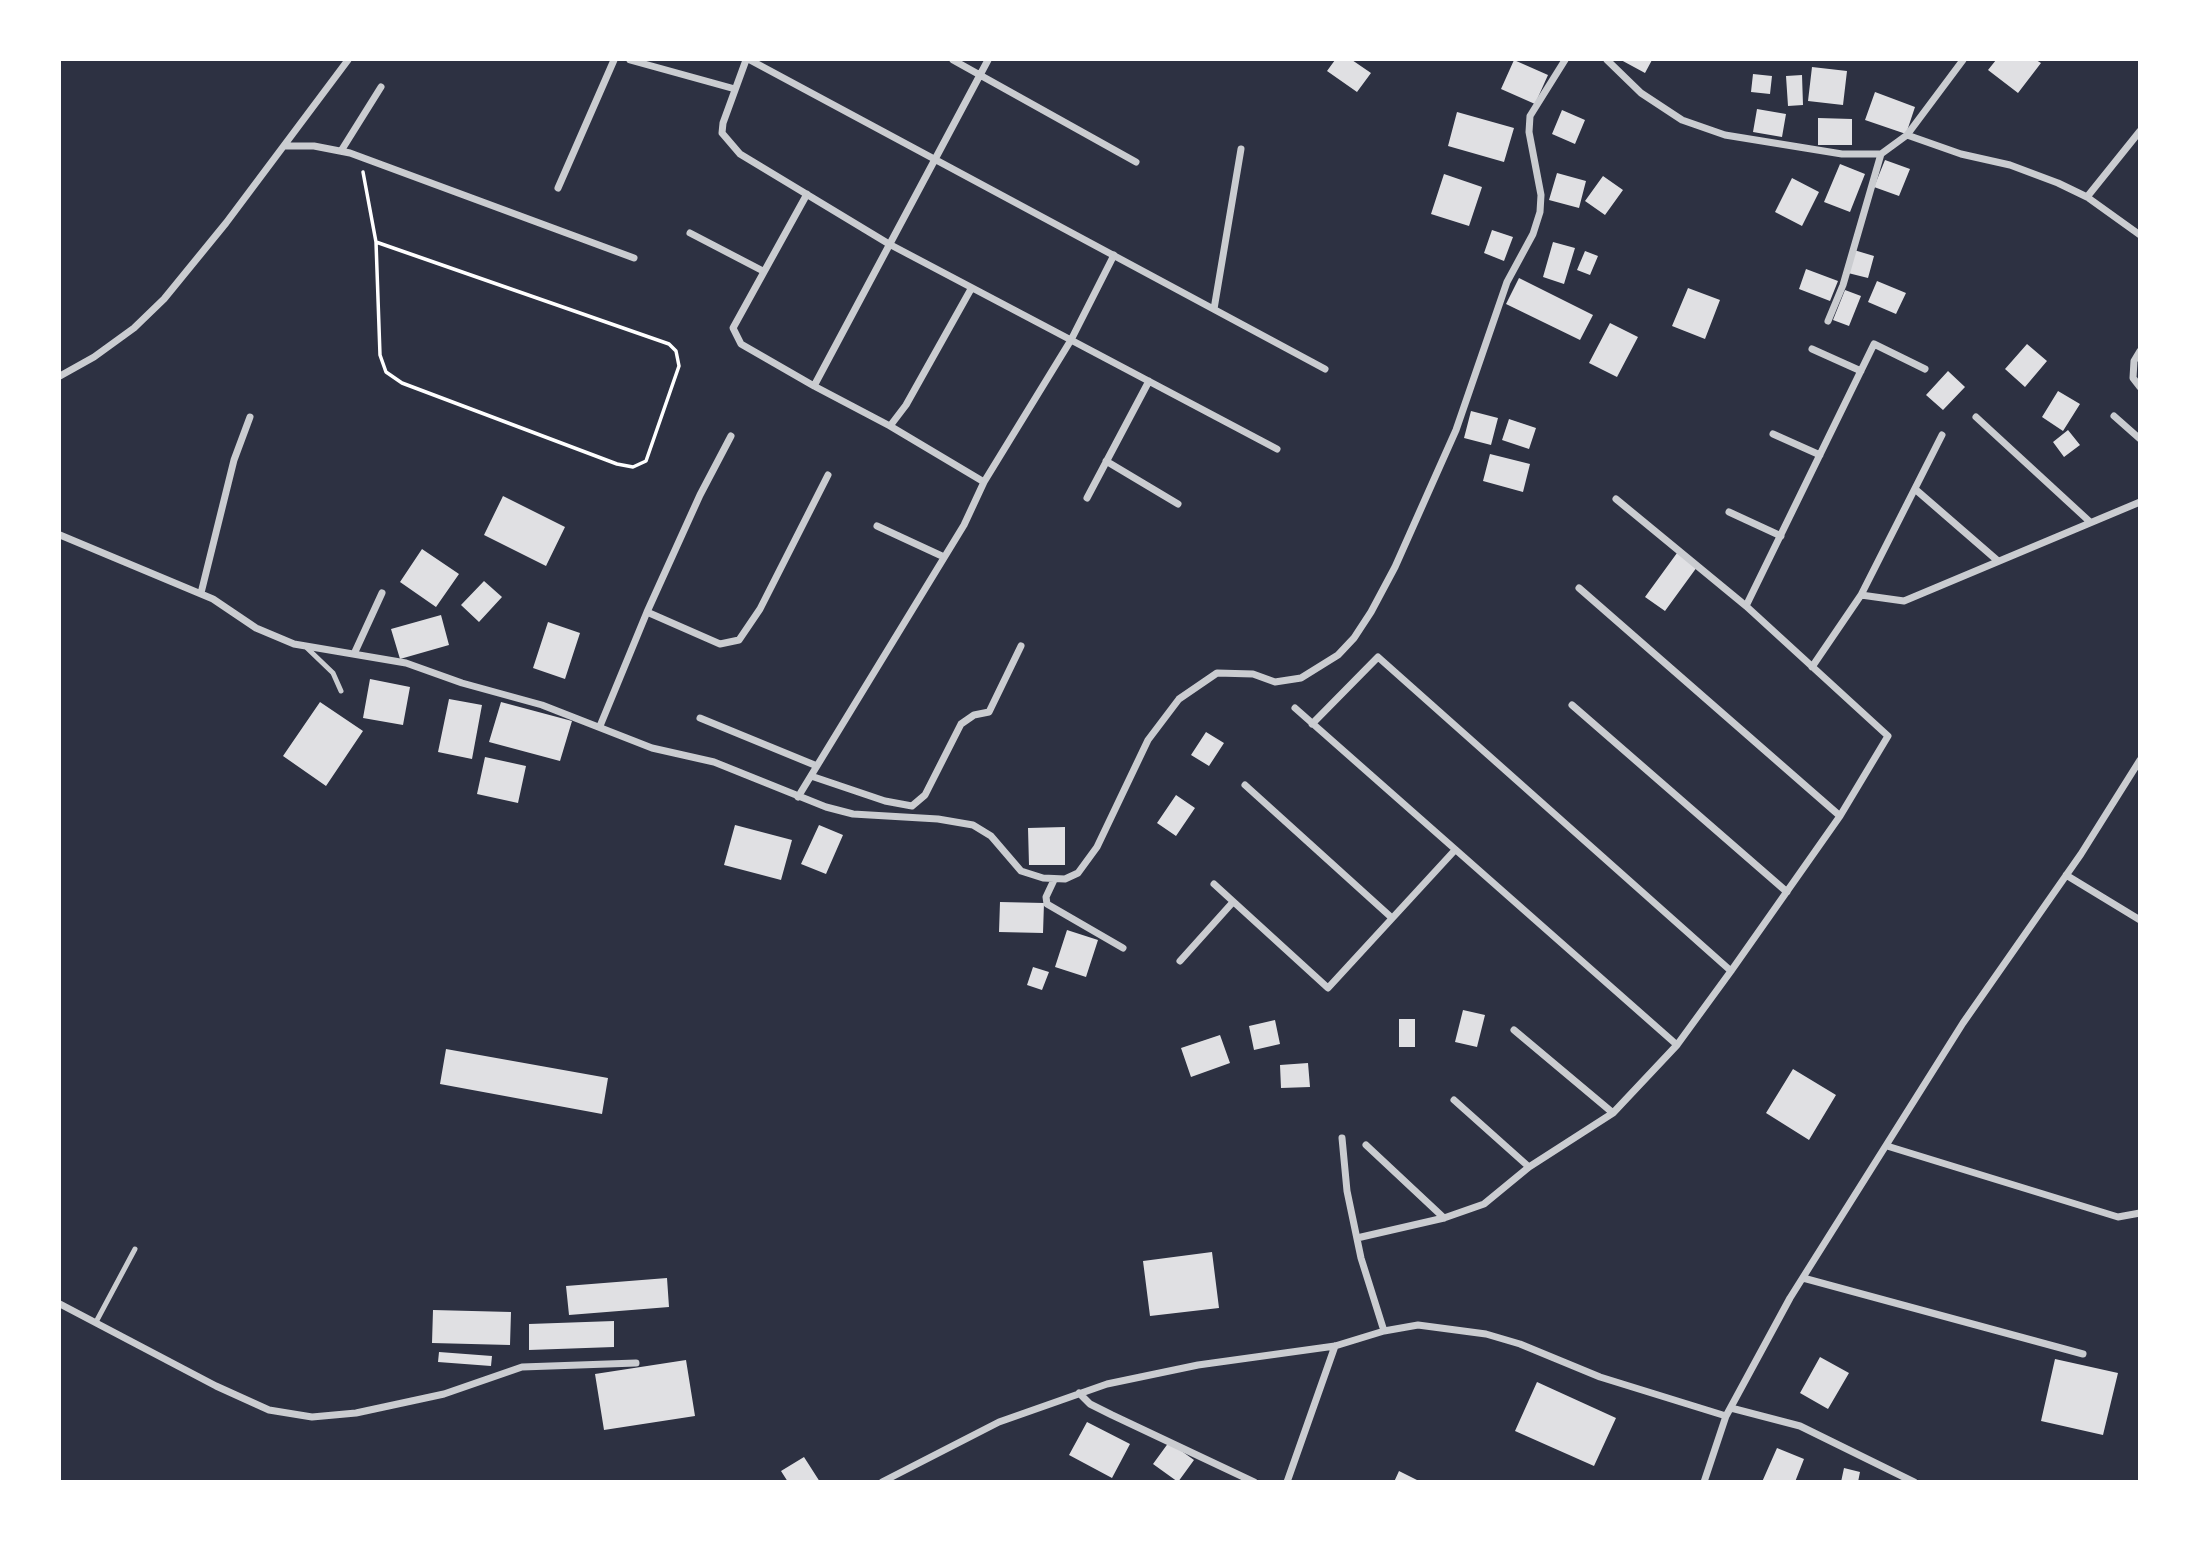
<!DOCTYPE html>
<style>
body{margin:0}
#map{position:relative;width:2199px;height:1541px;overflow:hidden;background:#2d3142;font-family:"Roboto Condensed",sans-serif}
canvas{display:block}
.frame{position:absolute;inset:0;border:61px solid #fff;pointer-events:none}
</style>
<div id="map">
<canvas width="2199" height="1541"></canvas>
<div class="frame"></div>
</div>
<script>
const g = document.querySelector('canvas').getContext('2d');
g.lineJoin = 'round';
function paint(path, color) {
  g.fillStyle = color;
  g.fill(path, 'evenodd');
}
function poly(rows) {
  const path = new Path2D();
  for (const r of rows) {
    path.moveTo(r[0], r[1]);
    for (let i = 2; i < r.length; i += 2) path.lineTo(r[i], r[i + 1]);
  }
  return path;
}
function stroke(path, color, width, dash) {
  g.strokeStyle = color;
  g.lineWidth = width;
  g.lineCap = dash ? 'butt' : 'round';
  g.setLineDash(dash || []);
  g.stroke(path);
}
const building = poly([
 [1335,60,1352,60,1371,73,1357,92,1327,71],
 [1514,60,1548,75,1535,104,1501,89],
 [1621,60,1652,60,1645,73],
 [1996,60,2036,60,2041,63,2018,93,1988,70],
 [1812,67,1847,71,1843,105,1808,101],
 [1753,74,1772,76,1770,94,1751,92],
 [1802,75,1803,105,1788,106,1786,76],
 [1875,92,1915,107,1906,134,1865,120],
 [1757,109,1786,114,1782,137,1753,132],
 [1562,110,1585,120,1575,144,1552,134],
 [1457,112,1514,128,1504,162,1448,146],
 [1818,118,1852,119,1852,145,1818,145],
 [1885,160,1910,169,1899,196,1874,187],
 [1840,164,1865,174,1850,212,1824,202],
 [1557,173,1586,181,1579,208,1549,200],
 [1444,174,1482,187,1469,226,1431,214],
 [1603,176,1623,190,1605,215,1585,201],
 [1792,178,1819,192,1802,226,1775,212],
 [1492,230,1513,237,1504,261,1484,253],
 [1553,242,1575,248,1564,284,1543,277],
 [1854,250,1874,256,1868,278,1848,273],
 [1585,251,1598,256,1590,275,1577,270],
 [1806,269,1838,281,1830,301,1799,289],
 [1519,278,1593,315,1580,340,1506,304],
 [1877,281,1906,293,1896,314,1868,302],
 [1688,288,1720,300,1705,339,1672,326],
 [1845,290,1861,296,1849,326,1833,320],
 [1610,323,1638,337,1617,377,1589,363],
 [2027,344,2047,361,2025,387,2005,369],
 [1948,371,1965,387,1943,410,1926,395],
 [2058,391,2080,404,2063,431,2042,417],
 [1471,411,1498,418,1491,445,1464,438],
 [1509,419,1536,428,1529,449,1502,440],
 [2068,430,2080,445,2064,457,2053,442],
 [1490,454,1530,464,1523,492,1483,481],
 [503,496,565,527,546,566,484,535],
 [422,549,459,574,436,607,400,582],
 [1677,553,1697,567,1665,611,1645,597],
 [484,581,502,597,479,622,461,605],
 [441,615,449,645,400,659,391,629],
 [548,622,580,633,565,679,533,668],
 [370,679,410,687,403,725,363,718],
 [449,699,482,705,472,759,438,752],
 [320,702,363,731,326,786,283,756],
 [501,702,572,721,560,761,489,742],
 [1206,732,1224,743,1209,766,1191,755],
 [485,757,526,766,518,803,477,794],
 [1176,795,1195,808,1176,836,1157,823],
 [735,825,792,840,781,880,724,865],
 [819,825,843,835,826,874,801,864],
 [1065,827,1065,865,1029,865,1028,828],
 [1000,902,1044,903,1043,933,999,932],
 [1067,930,1098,940,1086,977,1055,967],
 [1033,967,1049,972,1042,990,1027,985],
 [1463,1010,1485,1015,1477,1047,1455,1042],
 [1399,1019,1415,1019,1415,1047,1399,1047],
 [1275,1020,1280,1044,1254,1050,1249,1026],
 [1220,1035,1230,1063,1191,1077,1181,1048],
 [446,1049,608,1078,602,1114,440,1084],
 [1308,1063,1310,1087,1281,1088,1280,1065],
 [1793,1069,1836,1095,1809,1140,1766,1113],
 [1212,1252,1219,1308,1150,1316,1143,1261],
 [667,1278,669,1307,569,1315,566,1286],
 [433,1310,511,1312,510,1345,432,1343],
 [614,1321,614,1347,529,1350,529,1324],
 [439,1352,492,1356,491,1366,438,1362],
 [1820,1357,1849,1373,1828,1409,1800,1393],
 [2055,1359,2118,1373,2103,1435,2041,1421],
 [686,1360,695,1416,604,1430,595,1374],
 [1537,1382,1616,1418,1594,1466,1515,1431],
 [1087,1422,1130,1444,1112,1478,1069,1455],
 [1169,1442,1194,1460,1178,1482,1153,1464],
 [1777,1448,1804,1459,1795,1482,1762,1482],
 [804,1457,820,1482,788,1482,781,1471],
 [1844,1468,1860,1472,1858,1482,1841,1482],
 [1399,1471,1421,1482,1394,1482]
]);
const path = poly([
 [363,172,376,242,380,355,386,372,402,383,617,464,633,467,646,461,679,366,676,351,669,344,376,242]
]);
const service = poly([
 [307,648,333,673,341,691],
 [96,1322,135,1249]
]);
const minor = poly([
 [630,60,735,89],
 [746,60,723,123,722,133,740,154,889,244,1071,340,984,482,964,525,798,797],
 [750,60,1325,369],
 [953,60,1136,162],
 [1607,60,1641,93,1682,120,1725,135,1842,154,1881,154,1907,135,1963,60],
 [1907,135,1961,154,2010,165,2058,183,2087,197,2140,235],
 [284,146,314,146,350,153,634,258],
 [341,151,381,87],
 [558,188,614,60],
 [807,194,733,328,741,344,814,386],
 [2087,197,2140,131],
 [690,233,763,271],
 [1114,255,1071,340,1277,449],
 [971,289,906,405,890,426,814,386,988,60],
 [1214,309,1241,149],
 [1828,321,1843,285,1881,154],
 [1812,349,1861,371],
 [2140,351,2134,361,2133,378,2140,387],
 [60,376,94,357,134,328,164,299,226,223,348,60],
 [2114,416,2140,439],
 [1976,417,2089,521],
 [890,426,984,482],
 [1773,434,1820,455],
 [1106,461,1178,504],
 [1915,489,1998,561],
 [1087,498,1149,381],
 [1729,512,1781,536],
 [877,526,944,557],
 [60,535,213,599,256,628,294,644,406,663,462,683,542,705,652,748,714,762,826,807,853,814,938,819,973,825,991,836,1021,871,1043,878,1065,879,1078,873,1097,847,1148,740,1179,699,1217,673,1253,674,1275,682,1301,678,1338,655,1354,638,1371,612,1395,567,1456,430,1507,282,1533,234,1540,212,1541,195,1529,132,1530,116,1565,60],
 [1579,588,1840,816],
 [201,593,234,460,250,417],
 [1861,595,1942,435],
 [1746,606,1874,344,1925,369],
 [647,612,720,644,739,640,760,609,828,475],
 [354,654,382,593],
 [1812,667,1861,595,1904,601,2140,502],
 [1572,705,1787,892],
 [1295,708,1677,1045],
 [700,718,817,766],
 [1312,724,1378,657,1731,971],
 [600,726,647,612,700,495,731,436],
 [811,776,885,801,912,806,925,795,961,724,974,715,989,712,1021,646],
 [1245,785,1392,918],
 [2066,875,2140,920],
 [1054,880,1046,897,1047,904,1123,948],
 [1214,884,1328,988,1455,850],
 [1180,961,1233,902],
 [1514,1030,1613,1113],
 [1454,1100,1529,1167],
 [1366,1145,1444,1218],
 [1887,1146,2118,1217,2140,1213],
 [1357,1238,1444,1218,1484,1204,1529,1167,1613,1113,1677,1045,1731,971,1840,816,1888,736,1746,606,1616,499],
 [1803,1278,2083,1354],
 [60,1304,216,1386,269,1410,312,1417,356,1413,444,1394,522,1367,636,1363],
 [1384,1331,1418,1325,1486,1334,1520,1344,1600,1377,1726,1416,1704,1482],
 [1079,1393,1090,1404,1112,1415,1254,1482],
 [1731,1408,1800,1426,1914,1482],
 [1726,1416,1790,1298,1963,1023,2081,854,2140,760],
 [882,1482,999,1422,1107,1384,1198,1365,1335,1346,1384,1331,1361,1258,1347,1191,1342,1138],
 [1287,1482,1335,1346]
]);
paint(building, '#e0e0e3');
stroke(path, '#fff', 3.5);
stroke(service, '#caccd0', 5);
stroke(minor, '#caccd0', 7);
</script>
